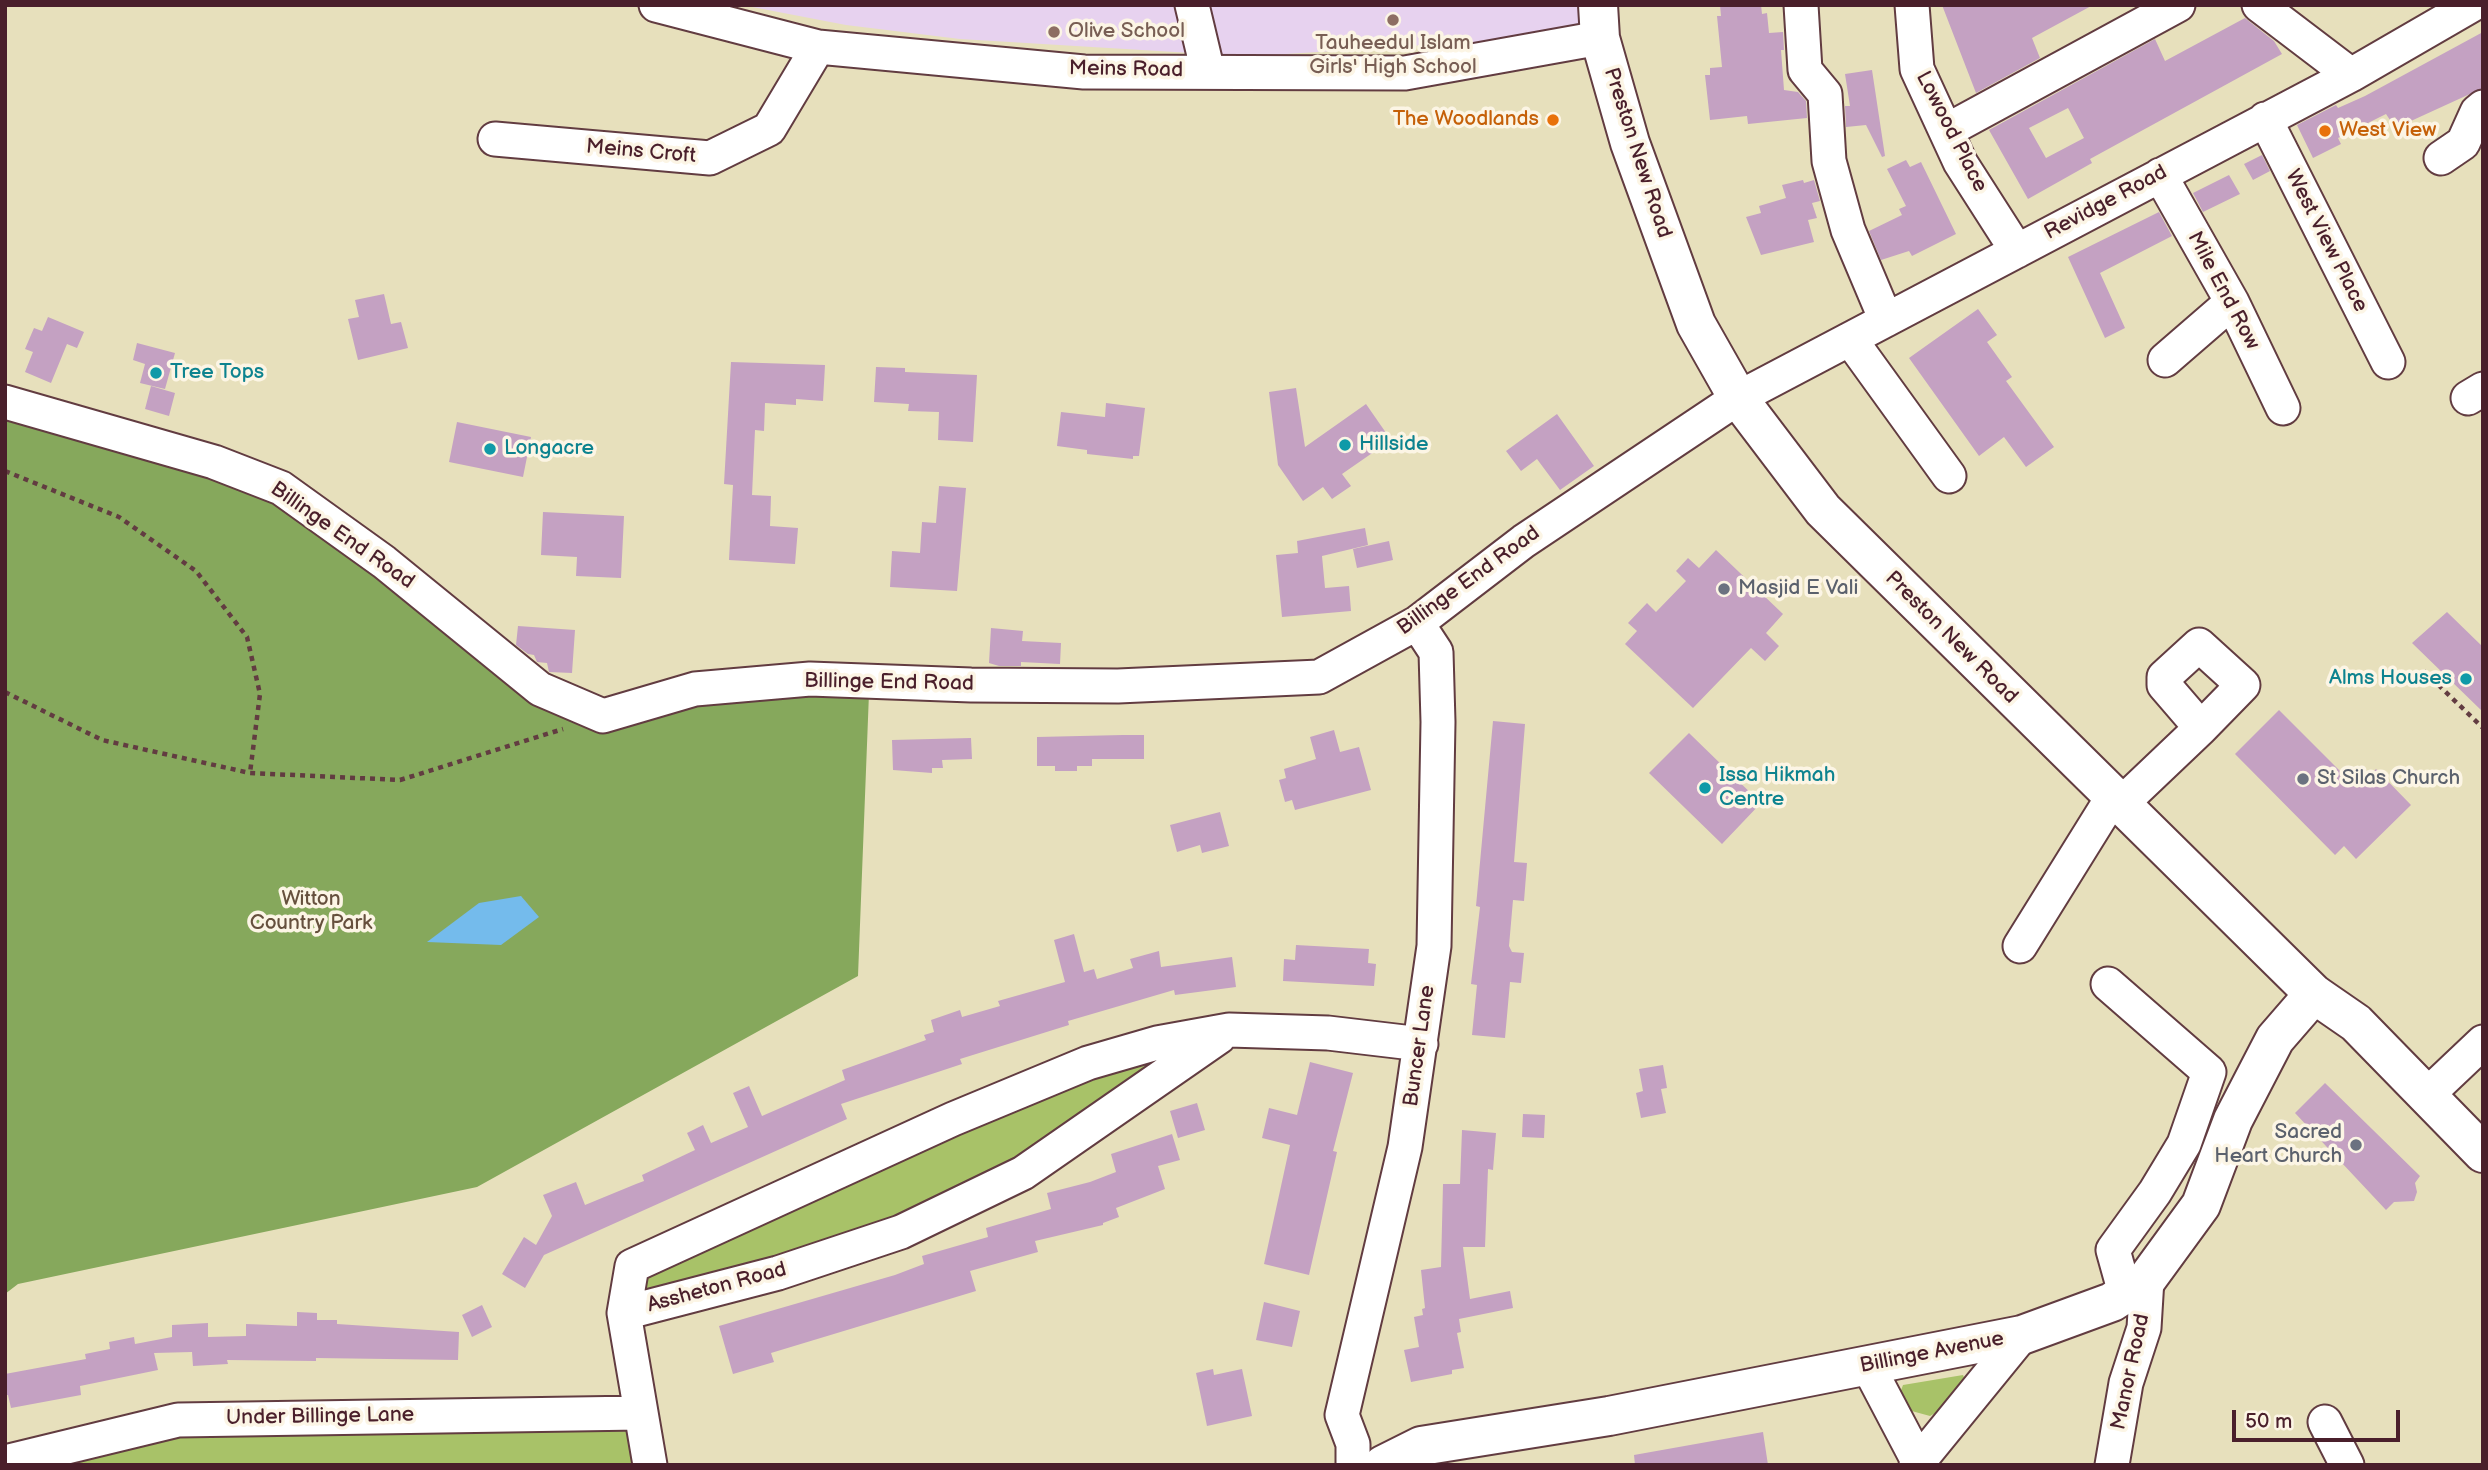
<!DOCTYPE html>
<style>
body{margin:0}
#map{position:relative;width:2488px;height:1470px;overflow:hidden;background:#e7e0bc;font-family:"Balsamiq Sans",sans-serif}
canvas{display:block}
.frame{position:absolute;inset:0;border:7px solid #4a1f2b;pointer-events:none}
.scale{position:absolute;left:2232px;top:1410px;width:168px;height:32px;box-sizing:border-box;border:4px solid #4a1f2b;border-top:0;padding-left:9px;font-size:21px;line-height:24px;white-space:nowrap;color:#4a1f2b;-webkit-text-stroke:5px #fcf5e5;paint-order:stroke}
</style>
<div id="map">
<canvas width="2488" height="1470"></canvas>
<div class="frame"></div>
<div class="scale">50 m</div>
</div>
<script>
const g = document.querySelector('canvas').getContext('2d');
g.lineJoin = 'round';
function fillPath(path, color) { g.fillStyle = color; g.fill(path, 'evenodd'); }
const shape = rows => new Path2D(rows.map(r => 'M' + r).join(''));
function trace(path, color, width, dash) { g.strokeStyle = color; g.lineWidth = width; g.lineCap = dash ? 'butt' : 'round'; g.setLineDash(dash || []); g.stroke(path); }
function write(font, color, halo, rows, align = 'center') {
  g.font = font + ' "Balsamiq Sans",sans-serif'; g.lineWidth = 7; g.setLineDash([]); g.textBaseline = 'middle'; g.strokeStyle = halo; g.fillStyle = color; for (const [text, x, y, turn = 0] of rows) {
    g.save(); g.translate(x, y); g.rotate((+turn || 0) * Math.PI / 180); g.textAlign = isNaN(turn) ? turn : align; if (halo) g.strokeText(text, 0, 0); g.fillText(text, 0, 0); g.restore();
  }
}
fillPath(shape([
 [742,5,1583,5,1584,35,1208,59,1208,54,960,39,846,25]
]), '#e7d2ef');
fillPath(shape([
 [1182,1046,999,1173,861,1234,646,1291,646,1274,1086,1075],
 [1963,1375,1966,1382,1939,1411,1930,1416,1908,1410,1900,1393,1903,1385],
 [640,1413,650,1465,5,1465,178,1420]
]), '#a8c268');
fillPath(shape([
 [5,412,200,470,273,503,376,565,618,726,741,696,869,693,858,976,477,1187,18,1284,5,1294]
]), '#86a85c');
fillPath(shape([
 [521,896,539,917,501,945,427,942,479,903]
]), '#74bbec');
fillPath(shape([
 [1720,5,1761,5,1762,14,1767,13,1769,33,1783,32,1784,50,1781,50,1784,90,1798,92,1806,101,1807,118,1748,124,1747,116,1710,120,1705,75,1710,75,1710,68,1722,67,1717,16,1721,16],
 [1942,5,2093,5,2032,38,2040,58,1976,93],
 [2245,18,2274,41,2282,54,2090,159,2092,163,2028,199,1989,130,2155,39,2165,61],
 [2068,108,2084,138,2046,158,2029,128],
 [2483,32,2483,88,2400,126,2395,117,2390,120,2386,114,2338,138,2341,144,2313,158,2297,125,2336,105,2338,108,2365,96],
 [1872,70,1885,156,1882,157,1866,125,1846,127,1845,106,1850,106,1845,74],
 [2262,155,2270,171,2253,180,2244,164],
 [1906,160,1910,167,1921,162,1956,234,1912,256,1909,251,1881,260,1869,231,1902,215,1899,209,1906,206,1887,169],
 [2229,175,2240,194,2203,212,2193,193],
 [1803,180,1804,183,1814,180,1820,201,1812,203,1817,218,1808,220,1814,242,1761,255,1746,217,1761,213,1759,206,1786,198,1782,185],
 [2159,212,2172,236,2100,273,2125,328,2105,338,2068,257],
 [384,294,391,324,401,322,408,348,358,360,348,319,359,317,355,300],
 [1978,309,1997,335,1987,342,2012,377,2006,381,2054,447,2026,467,2004,437,1979,456,1909,358],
 [48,317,84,332,77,348,67,344,51,383,25,372,33,352,25,349,34,328,42,331],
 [137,343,175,353,165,389,140,383,145,364,133,360],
 [731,362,825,365,823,401,796,399,796,405,765,403,764,431,755,430,752,495,771,496,770,526,798,528,795,564,729,560,733,485,724,484],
 [876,367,905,368,905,372,977,375,973,442,938,440,939,412,908,411,909,404,874,402],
 [151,386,175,393,169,416,145,409],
 [1296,388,1305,447,1366,404,1391,440,1342,474,1351,486,1332,499,1323,487,1303,501,1278,465,1269,392],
 [1106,403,1145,408,1139,456,1133,456,1133,459,1087,454,1087,450,1057,446,1061,412,1105,417],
 [1557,414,1594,466,1560,490,1537,459,1521,471,1506,451],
 [457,422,531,437,523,477,449,462],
 [939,486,966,488,957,591,890,587,892,551,920,553,922,522,936,523],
 [543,512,624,516,621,578,576,576,577,557,541,555],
 [1365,528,1368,545,1322,556,1325,588,1349,586,1351,611,1282,617,1276,555,1298,553,1297,541],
 [1389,541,1393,560,1357,568,1353,549],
 [1716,550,1783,614,1766,633,1779,646,1765,661,1751,648,1693,708,1625,644,1637,631,1628,623,1647,603,1656,612,1686,581,1676,571,1688,558,1699,568],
 [2447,612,2483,647,2483,712,2412,643],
 [518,626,575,630,572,673,549,672,547,663,537,662,534,655,528,654,516,645],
 [991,628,1023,631,1022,641,1061,643,1060,664,1021,662,1021,666,999,666,989,663],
 [2279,710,2357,788,2376,769,2411,805,2356,859,2344,846,2335,855,2235,754],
 [1493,721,1525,724,1514,862,1527,863,1524,901,1513,900,1509,946,1512,952,1524,953,1521,983,1510,982,1505,1038,1472,1035,1477,985,1471,984,1480,907,1476,906],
 [1334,730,1340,752,1359,747,1371,790,1295,810,1292,800,1285,802,1279,780,1286,778,1284,769,1316,759,1310,737],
 [1689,733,1761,803,1722,844,1649,773],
 [1123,735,1144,735,1144,759,1092,759,1092,766,1077,766,1077,771,1055,771,1055,766,1037,766,1037,737],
 [971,738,972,759,942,760,943,768,932,768,932,773,893,770,892,740],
 [1220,812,1229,846,1202,853,1200,845,1177,852,1170,825],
 [1074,934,1084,972,1094,969,1097,979,1133,968,1130,959,1159,951,1161,967,1232,957,1236,987,1175,995,1174,990,1068,1021,1069,1025,960,1059,962,1064,841,1104,847,1119,544,1255,525,1288,502,1274,524,1237,536,1245,552,1216,543,1195,576,1182,585,1205,636,1184,644,1181,642,1175,695,1150,687,1133,703,1125,711,1143,748,1127,733,1093,749,1086,762,1116,845,1080,842,1070,926,1040,924,1035,934,1032,931,1020,960,1010,962,1017,1000,1006,998,1001,1065,982,1054,940],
 [1296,945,1369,949,1368,963,1376,964,1374,986,1283,981,1284,959,1295,960],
 [1310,1062,1353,1073,1333,1151,1337,1152,1309,1275,1264,1264,1290,1145,1262,1138,1269,1108,1297,1115],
 [1663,1065,1667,1088,1661,1089,1666,1113,1641,1118,1636,1093,1643,1091,1639,1069],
 [2325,1083,2420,1176,2415,1183,2417,1192,2414,1201,2394,1202,2386,1210,2295,1113],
 [1197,1103,1205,1130,1178,1138,1170,1111],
 [1523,1114,1545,1115,1544,1138,1522,1137],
 [1462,1130,1496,1133,1493,1170,1488,1169,1485,1247,1463,1247,1470,1299,1510,1291,1513,1308,1459,1319,1461,1332,1457,1333,1464,1368,1452,1370,1452,1374,1411,1382,1404,1350,1419,1347,1414,1317,1423,1315,1422,1309,1425,1308,1421,1270,1441,1267,1443,1184,1460,1184],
 [1172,1134,1180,1160,1158,1166,1165,1189,1116,1208,1119,1217,1103,1223,1103,1225,1035,1241,1038,1252,970,1271,976,1291,771,1353,774,1362,733,1374,719,1326,895,1275,924,1264,922,1256,988,1237,986,1228,1051,1209,1047,1193,1090,1182,1116,1172,1111,1154],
 [1264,1302,1300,1311,1292,1347,1256,1340],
 [482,1305,492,1327,472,1337,462,1315],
 [297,1312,317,1313,317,1320,337,1320,337,1324,459,1332,458,1360,316,1358,316,1361,227,1360,228,1364,193,1366,192,1352,154,1353,158,1370,80,1386,81,1395,11,1408,8,1395,5,1395,5,1374,86,1359,85,1354,110,1349,109,1342,134,1337,135,1344,172,1337,172,1325,208,1323,208,1337,246,1336,246,1324,297,1326],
 [1213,1369,1214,1375,1242,1369,1252,1416,1207,1426,1196,1373],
 [1763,1432,1768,1465,1635,1465,1634,1455]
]), '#c4a1c2');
const minor = shape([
 [656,5,818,47,1084,72,1405,73,1600,38],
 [1192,5,1208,72],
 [1801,5,1805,70,1825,94,1829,161,1848,230,1886,320],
 [1912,5,1917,69,1960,162,2017,251],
 [2259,5,2351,75],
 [2265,119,2388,362],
 [1946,131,2178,5],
 [495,139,710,158,769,129,818,47],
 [2441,158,2463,143,2477,112,2483,107],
 [2160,175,2232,302,2283,408],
 [1850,339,1949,476],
 [2165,360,2232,302],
 [2468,398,2483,389],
 [5,402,214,462,281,488,384,562,540,689,603,716,695,689,810,679,971,685,1118,686,1319,677,1417,623,1524,541,1738,398,2351,75,2472,5],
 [2120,805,2201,728,2243,685,2199,645,2164,677,2164,685,2201,728],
 [2020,946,2112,798],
 [2108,984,2209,1072,2184,1144,2155,1192,2113,1250,2125,1293],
 [2427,1095,2483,1042],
 [624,1313,778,1273,901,1232,1023,1173,1219,1037],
 [1868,1366,1918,1461],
 [2325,1422,2347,1465],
 [5,1462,178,1420,640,1413],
 [650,1465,624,1313,632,1266,953,1119,1088,1063,1157,1043,1229,1030,1328,1033,1421,1044],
 [1353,1465,1353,1444,1342,1415,1405,1147,1434,946,1438,722,1436,652,1417,623],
 [1916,1465,2022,1335],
 [2112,1465,2126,1383,2144,1328,2147,1279]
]);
const major = shape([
 [1383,1465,1421,1446,1609,1416,2022,1335,2112,1302,2147,1279,2201,1205,2233,1120,2275,1039,2314,994]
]);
const highway = shape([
 [1598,5,1600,38,1630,143,1696,324,1738,398,1823,510,2314,994,2356,1023,2483,1153]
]);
trace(minor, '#623c41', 37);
trace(major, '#623c41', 42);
trace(highway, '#623c41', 42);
trace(shape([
 [5,471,119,517,196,571,247,637,260,694,250,773],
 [2424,671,2483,728],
 [5,692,102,740,250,773,400,780,563,729]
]), '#623c41', 4.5, [5, 5]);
trace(minor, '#fff', 33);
trace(major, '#fff', 38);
trace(highway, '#fff', 38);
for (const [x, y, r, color] of [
 [1393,20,7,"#8d6e63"],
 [1054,32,7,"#8d6e63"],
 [1553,120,7,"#e8710a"],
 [2325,131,7,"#e8710a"],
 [156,373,7,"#0f9aa8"],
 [1345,445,7,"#0f9aa8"],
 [490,449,7,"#0f9aa8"],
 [1724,589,7,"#6b7280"],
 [2466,679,7,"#0f9aa8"],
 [2303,779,7,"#6b7280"],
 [1705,788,7,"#0f9aa8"],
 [2356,1145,7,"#6b7280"]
]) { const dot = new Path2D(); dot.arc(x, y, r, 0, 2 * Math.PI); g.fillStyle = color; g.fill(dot); trace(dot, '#fcf5e5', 2.5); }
write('21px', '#785e54', '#fcf5e5', [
 ["Olive School",1068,32],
 ["Tauheedul Islam",1393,44,"center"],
 ["Girls' High School",1393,68,"center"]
], 'left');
write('21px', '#4a1f2b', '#fcf5e5', [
 ["Meins Road",1126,70,1],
 ["Lowood Place",1951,132,63],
 ["Meins Croft",641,152,5],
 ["Preston New Road",1637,153,72],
 ["Revidge Road",2106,203,-28],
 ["West View Place",2326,241,63],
 ["Mile End Row",2223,291,62],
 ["Billinge End Road",342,536,35],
 ["Billinge End Road",1469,581,-36],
 ["Preston New Road",1951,638,45],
 ["Billinge End Road",889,683,1],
 ["Buncer Lane",1420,1046,-82],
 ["Assheton Road",717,1288,-15],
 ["Billinge Avenue",1932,1353,-11],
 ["Manor Road",2131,1372,-78],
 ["Under Billinge Lane",320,1417,-1]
]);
write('21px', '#c56008', '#fcf5e5', [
 ["The Woodlands",1539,120],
 ["West View",2339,131,"left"]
], 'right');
write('21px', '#0d838f', '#fcf5e5', [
 ["Tree Tops",170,373],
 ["Hillside",1359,445],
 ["Longacre",504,449],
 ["Alms Houses",2452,679,"right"],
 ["Issa Hikmah",1719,776],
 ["Centre",1719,800]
], 'left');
write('21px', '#5b616d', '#fcf5e5', [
 ["Masjid E Vali",1738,589],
 ["St Silas Church",2317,779],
 ["Sacred",2342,1133,"right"],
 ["Heart Church",2342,1157,"right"]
], 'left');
write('21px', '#66503d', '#fcf5e5', [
 ["Witton",311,900],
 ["Country Park",311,924]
]);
</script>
